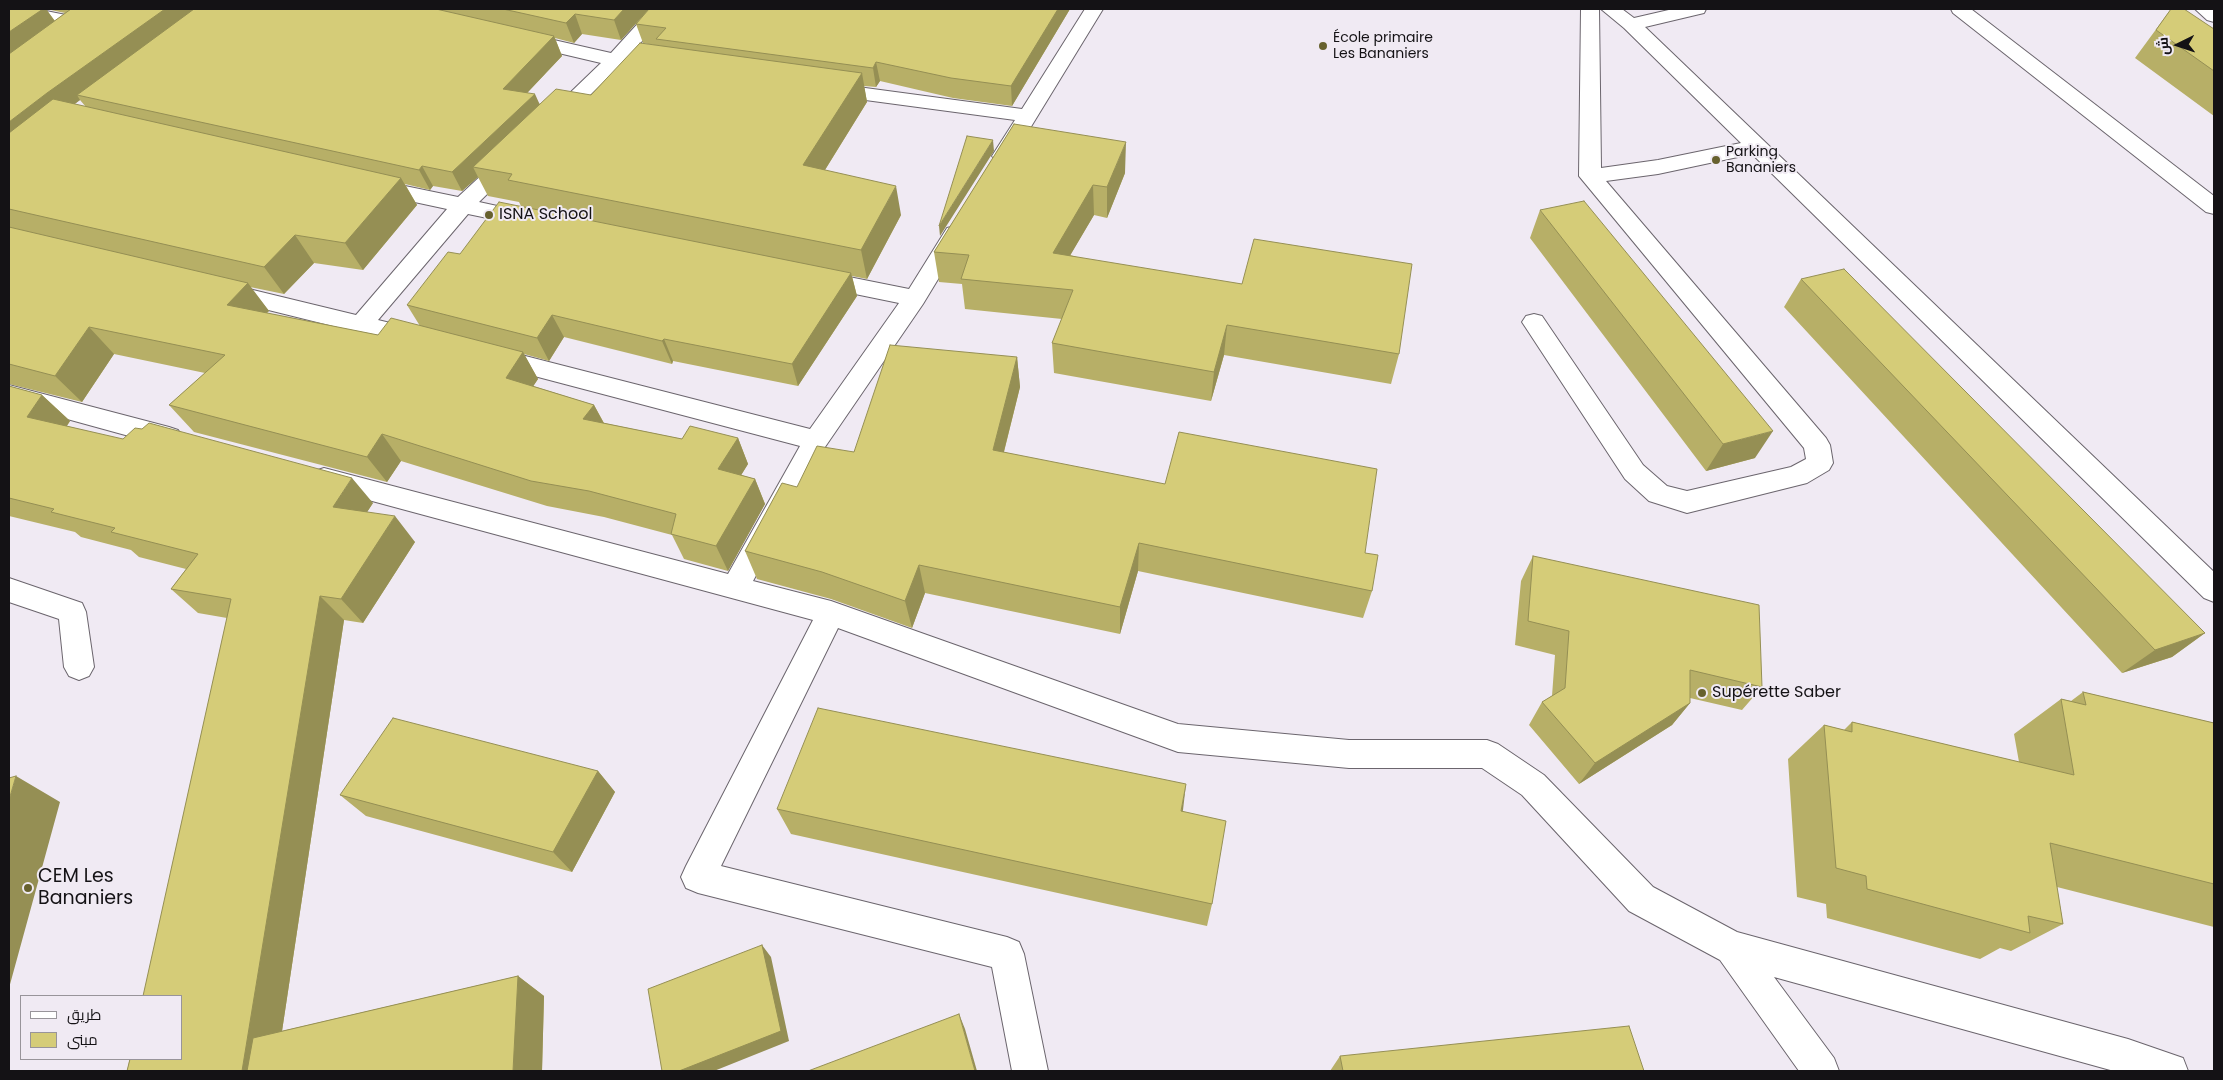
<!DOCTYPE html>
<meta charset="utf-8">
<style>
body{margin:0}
#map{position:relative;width:2223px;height:1080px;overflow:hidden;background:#f0eaf3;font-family:Poppins,Cairo,sans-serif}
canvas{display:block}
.frame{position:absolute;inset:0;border:10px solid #141215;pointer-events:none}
.legend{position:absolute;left:20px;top:995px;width:162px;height:65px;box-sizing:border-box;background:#f0eaf3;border:1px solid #98949a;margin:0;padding:6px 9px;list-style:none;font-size:15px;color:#141215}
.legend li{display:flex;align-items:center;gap:10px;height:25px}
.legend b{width:25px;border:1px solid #98949a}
.north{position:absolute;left:2153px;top:20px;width:50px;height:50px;-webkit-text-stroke:4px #f0eaf3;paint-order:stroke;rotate:266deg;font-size:14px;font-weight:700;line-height:20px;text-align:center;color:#141215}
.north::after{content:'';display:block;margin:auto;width:18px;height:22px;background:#141215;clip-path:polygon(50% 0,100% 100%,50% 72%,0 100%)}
</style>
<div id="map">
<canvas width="2223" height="1080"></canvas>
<div class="frame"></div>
<ul class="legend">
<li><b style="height:6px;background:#fff"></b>طريق</li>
<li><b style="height:14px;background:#d5cc78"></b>مبنى</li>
</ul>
<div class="north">ش</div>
</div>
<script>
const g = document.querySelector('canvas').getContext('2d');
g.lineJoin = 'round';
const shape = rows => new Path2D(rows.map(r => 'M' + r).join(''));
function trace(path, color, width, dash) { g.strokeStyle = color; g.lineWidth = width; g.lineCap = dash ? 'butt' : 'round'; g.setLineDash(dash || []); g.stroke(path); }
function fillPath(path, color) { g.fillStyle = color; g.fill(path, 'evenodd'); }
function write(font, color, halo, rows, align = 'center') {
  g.font = font + ' Poppins,sans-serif'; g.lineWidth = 4; g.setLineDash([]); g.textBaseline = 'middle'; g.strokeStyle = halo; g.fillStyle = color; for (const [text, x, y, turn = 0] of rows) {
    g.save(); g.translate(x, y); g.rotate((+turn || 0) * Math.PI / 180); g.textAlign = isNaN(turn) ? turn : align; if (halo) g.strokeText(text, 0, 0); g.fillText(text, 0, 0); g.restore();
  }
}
const minor = shape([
 [9,9,36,9,86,19,88,23,86,27,79,29,9,15,9,9],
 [651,9,670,9,629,56,666,62,669,66,666,70,659,72,620,66,561,123,554,125,547,123,544,119,547,115,601,63,516,43,513,39,516,35,523,33,611,53,651,9],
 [1085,9,1103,9,1010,161,1003,163,996,161,992,156,1015,120,828,95,821,93,818,89,821,85,828,83,1022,109,1085,9],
 [1581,9,1599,9,1601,168,1658,160,1741,143,1624,28,1601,9,1622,9,1634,18,1673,9,1706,9,1704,13,1645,27,2214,572,2214,602,2204,598,1752,154,1658,174,1606,181,1826,438,1830,445,1833,463,1829,470,1807,483,1687,513,1649,501,1625,479,1526,328,1522,322,1526,316,1534,314,1542,316,1643,465,1667,486,1687,491,1791,467,1806,459,1804,448,1579,176,1581,9],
 [1951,9,1971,9,2214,196,2214,214,2206,212,1953,13,1951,9],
 [2195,9,2214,9,2214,22,2207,20,2195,9],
 [510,154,518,156,521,161,479,202,534,214,537,219,534,224,526,226,468,214,378,320,427,332,430,338,427,344,418,347,224,299,216,297,212,291,216,285,224,283,356,315,447,209,368,192,365,187,368,182,376,180,458,197,502,156,510,154],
 [955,226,963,228,966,233,923,304,825,447,753,581,831,601,1178,724,1349,740,1487,740,1498,744,1544,775,1653,887,1737,932,2128,1039,2183,1058,2188,1071,2114,1071,1774,977,1834,1058,1839,1071,1799,1071,1720,960,1629,911,1522,795,1482,768,1349,768,1178,752,838,628,721,866,1007,937,1019,942,1024,954,1048,1071,1012,1071,992,967,698,893,686,888,681,877,686,866,813,620,324,488,315,485,311,478,315,471,324,468,728,574,800,446,485,363,482,357,485,351,494,348,810,429,899,303,811,285,807,279,811,273,819,271,909,289,947,228,955,226],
 [9,385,169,427,178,430,182,437,178,444,169,447,9,403,9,385],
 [9,578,82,603,86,612,94,667,89,676,79,680,69,676,64,667,59,619,9,602,9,578]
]);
trace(minor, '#6b656d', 2);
fillPath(minor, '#fff');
fillPath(shape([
 [9,9,649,9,621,40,582,34,574,43,555,38,562,56,527,93,540,104,591,95,658,46,643,43,636,24,649,9,1070,9,1012,106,953,98,880,81,876,87,864,86,867,102,825,170,901,215,867,279,852,276,857,296,798,386,673,361,672,364,564,337,549,361,524,354,538,379,533,386,594,405,604,423,682,439,738,438,748,464,741,475,755,479,765,504,728,571,684,559,672,535,604,517,547,506,401,461,387,482,194,432,169,405,205,373,114,354,82,402,9,384],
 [46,9,65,13,55,21],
 [80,100,86,107,74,104],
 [478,177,488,196,519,202,521,206,460,254,407,305,420,326,378,335,266,313,269,311,250,287,284,294,314,263,363,270,417,205,405,184,430,190,433,186,462,191],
 [2171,9,2214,29,2214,116,2135,58],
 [1014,124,1125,173,1107,218,1094,215,1070,255,1399,354,1391,384,1224,355,1211,401,1054,373,1052,343,1062,319,965,309,962,284,939,282,934,252],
 [1540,210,1755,458,1706,471,1530,238],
 [1801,279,2205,633,2172,657,2122,673,1784,307],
 [1017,357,1020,387,1004,452,1365,553,1372,591,1363,618,1138,571,1120,634,925,593,912,628,831,599,757,579,745,551,797,487,854,452],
 [9,386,42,395,70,421,67,426,373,503,367,512,415,542,363,623,344,620,282,1031,518,976,544,996,542,1071,127,1071,227,618,198,613,171,589,186,569,139,557,131,550,81,537,75,532,9,516],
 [1533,556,1762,687,1742,710,1690,698,1690,703,1672,725,1579,784,1529,725,1542,702,1552,696,1555,655,1515,645,1521,581],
 [2083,692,2214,723,2214,927,2057,887,2063,924,2011,951,2000,948,1980,959,1827,918,1826,904,1797,897,1788,759,1824,725,1844,730,1852,722,2019,762,2014,734,2061,699,2071,701],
 [598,771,615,792,572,872,366,816,340,795],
 [777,809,1183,811,1212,904,1207,926,791,834],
 [1340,1056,1644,1071,1330,1071]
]), '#b7af67');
fillPath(shape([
 [43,9,46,9,59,27,9,63,9,32],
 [165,9,205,9,77,95,80,100,9,155,9,122,47,93],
 [624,9,649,9,621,40,614,20],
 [1058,9,1070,9,1012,106,1011,86],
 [575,14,582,34,574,43,566,23],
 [554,36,562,56,512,109,503,89],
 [876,62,880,81,876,87,873,68],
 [862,73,867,102,810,194,803,165],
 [535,94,544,114,473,167,478,177,462,191,452,172],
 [993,140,994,151,940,236,939,226],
 [1126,142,1125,173,1107,218,1107,187],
 [422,166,433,186,430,190,419,170],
 [401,178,417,205,363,270,345,243],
 [1093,185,1094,215,1054,283,1053,253],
 [896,186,901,215,867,279,861,250],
 [295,235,314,263,284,294,264,267],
 [851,273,857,296,798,386,792,364],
 [248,283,269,311,248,332,227,305],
 [552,315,564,337,549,361,537,338],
 [1227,325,1224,355,1211,401,1214,372],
 [89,327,114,354,82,402,55,376],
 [664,339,673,361,672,364,662,341],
 [523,352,538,379,521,405,506,378],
 [1017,357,1020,387,997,479,993,450],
 [42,395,70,421,55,443,27,417],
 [594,405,608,431,583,419],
 [1773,431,1755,458,1706,471,1723,444],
 [382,434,401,461,387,482,367,457],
 [738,438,748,464,729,495,718,469],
 [352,478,373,503,354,532,333,507],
 [755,479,765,504,728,571,716,546],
 [395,516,415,542,363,623,341,599],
 [1139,543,1138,571,1120,634,1120,607],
 [919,565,925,593,912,628,905,601],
 [320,596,344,620,276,1071,242,1071],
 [2205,633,2172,657,2122,673,2155,650],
 [1690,703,1672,725,1579,784,1595,763],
 [598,771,615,792,572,872,553,852],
 [16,776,60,802,9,988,9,800],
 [1186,784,1183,810,1178,836,1181,811],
 [762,945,771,957,789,1041,714,1071,679,1071],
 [518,976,544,996,542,1071,513,1071],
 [959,1014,965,1029,977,1071,975,1071]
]), '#958f54');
const building = shape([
 [9,9,43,9,9,32,9,9],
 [71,9,165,9,47,93,9,122,9,54,71,9],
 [194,9,436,9,554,36,503,89,535,94,452,172,422,166,419,170,77,95,194,9],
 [503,9,624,9,614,20,575,14,566,23,503,9],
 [649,9,1058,9,1011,86,951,78,876,62,873,68,656,39,666,28,636,24,649,9],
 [2171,9,2184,9,2214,29,2214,71,2156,30,2171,9],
 [640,43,862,73,803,165,896,186,861,250,508,180,512,174,473,167,556,89,591,95,640,43],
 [53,99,401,178,345,243,295,235,264,267,9,209,9,133,53,99],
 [1014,124,1126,142,1107,187,1093,185,1053,253,1242,284,1254,239,1412,264,1399,354,1227,325,1214,372,1052,343,1073,290,961,279,969,255,934,252,1014,124],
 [967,136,993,140,939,226,967,136],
 [1584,201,1773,431,1723,444,1540,210,1584,201],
 [499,202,851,273,792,364,664,339,662,341,552,315,537,338,407,305,448,252,460,254,499,202],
 [9,227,248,283,227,305,378,335,391,318,523,352,506,378,594,405,583,419,682,439,690,426,738,438,718,469,755,479,716,546,671,534,676,514,589,491,531,481,382,434,367,457,169,405,225,355,89,327,55,376,9,364,9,227],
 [1844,269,2205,633,2155,650,1801,279,1844,269],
 [890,345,1017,357,993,450,1165,484,1179,432,1377,469,1365,553,1378,555,1372,591,1139,543,1120,607,919,565,905,601,822,572,745,551,782,483,797,487,817,446,854,452,890,345],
 [9,386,42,395,27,417,123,439,135,428,142,429,149,423,352,478,333,507,395,516,341,599,320,596,242,1071,127,1071,130,1059,181,1059,181,996,143,996,231,599,171,589,198,554,111,532,115,528,51,512,54,509,9,498,9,386],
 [1533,556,1759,605,1762,687,1690,670,1690,703,1595,763,1542,702,1565,688,1569,631,1528,621,1533,556],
 [2083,692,2214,723,2214,884,2050,843,2063,924,2028,916,2030,933,1867,889,1866,876,1836,868,1824,725,1852,732,1852,722,2074,775,2061,699,2086,705,2083,692],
 [818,708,1186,784,1181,811,1226,821,1212,904,777,809,818,708],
 [393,718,598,771,553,852,340,795,393,718],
 [16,776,9,800,9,778,16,776],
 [762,945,781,1031,679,1071,662,1071,648,989,762,945],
 [518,976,513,1071,247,1071,253,1038,518,976],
 [959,1014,975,1071,808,1071,959,1014],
 [1629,1026,1644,1071,1343,1071,1340,1056,1629,1026]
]);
fillPath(building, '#d5cc78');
trace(building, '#958f54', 1);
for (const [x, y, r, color] of [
 [1323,46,5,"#67612e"],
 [1716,160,5,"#67612e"],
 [489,215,5,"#67612e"],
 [1702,693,5,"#67612e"],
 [28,888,5,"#67612e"]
]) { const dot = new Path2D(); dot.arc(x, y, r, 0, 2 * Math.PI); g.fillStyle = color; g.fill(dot); trace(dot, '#f0eaf3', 2); }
write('14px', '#141215', '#f0eaf3', [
 ["École primaire",1333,38],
 ["Les Bananiers",1333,54],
 ["Parking",1726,152],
 ["Bananiers",1726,168]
], 'left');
write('16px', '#141215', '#f0eaf3', [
 ["ISNA School",499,215],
 ["Supérette Saber",1712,693]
], 'left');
write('19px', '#141215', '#f0eaf3', [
 ["CEM Les",38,877],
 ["Bananiers",38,899]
], 'left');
</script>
